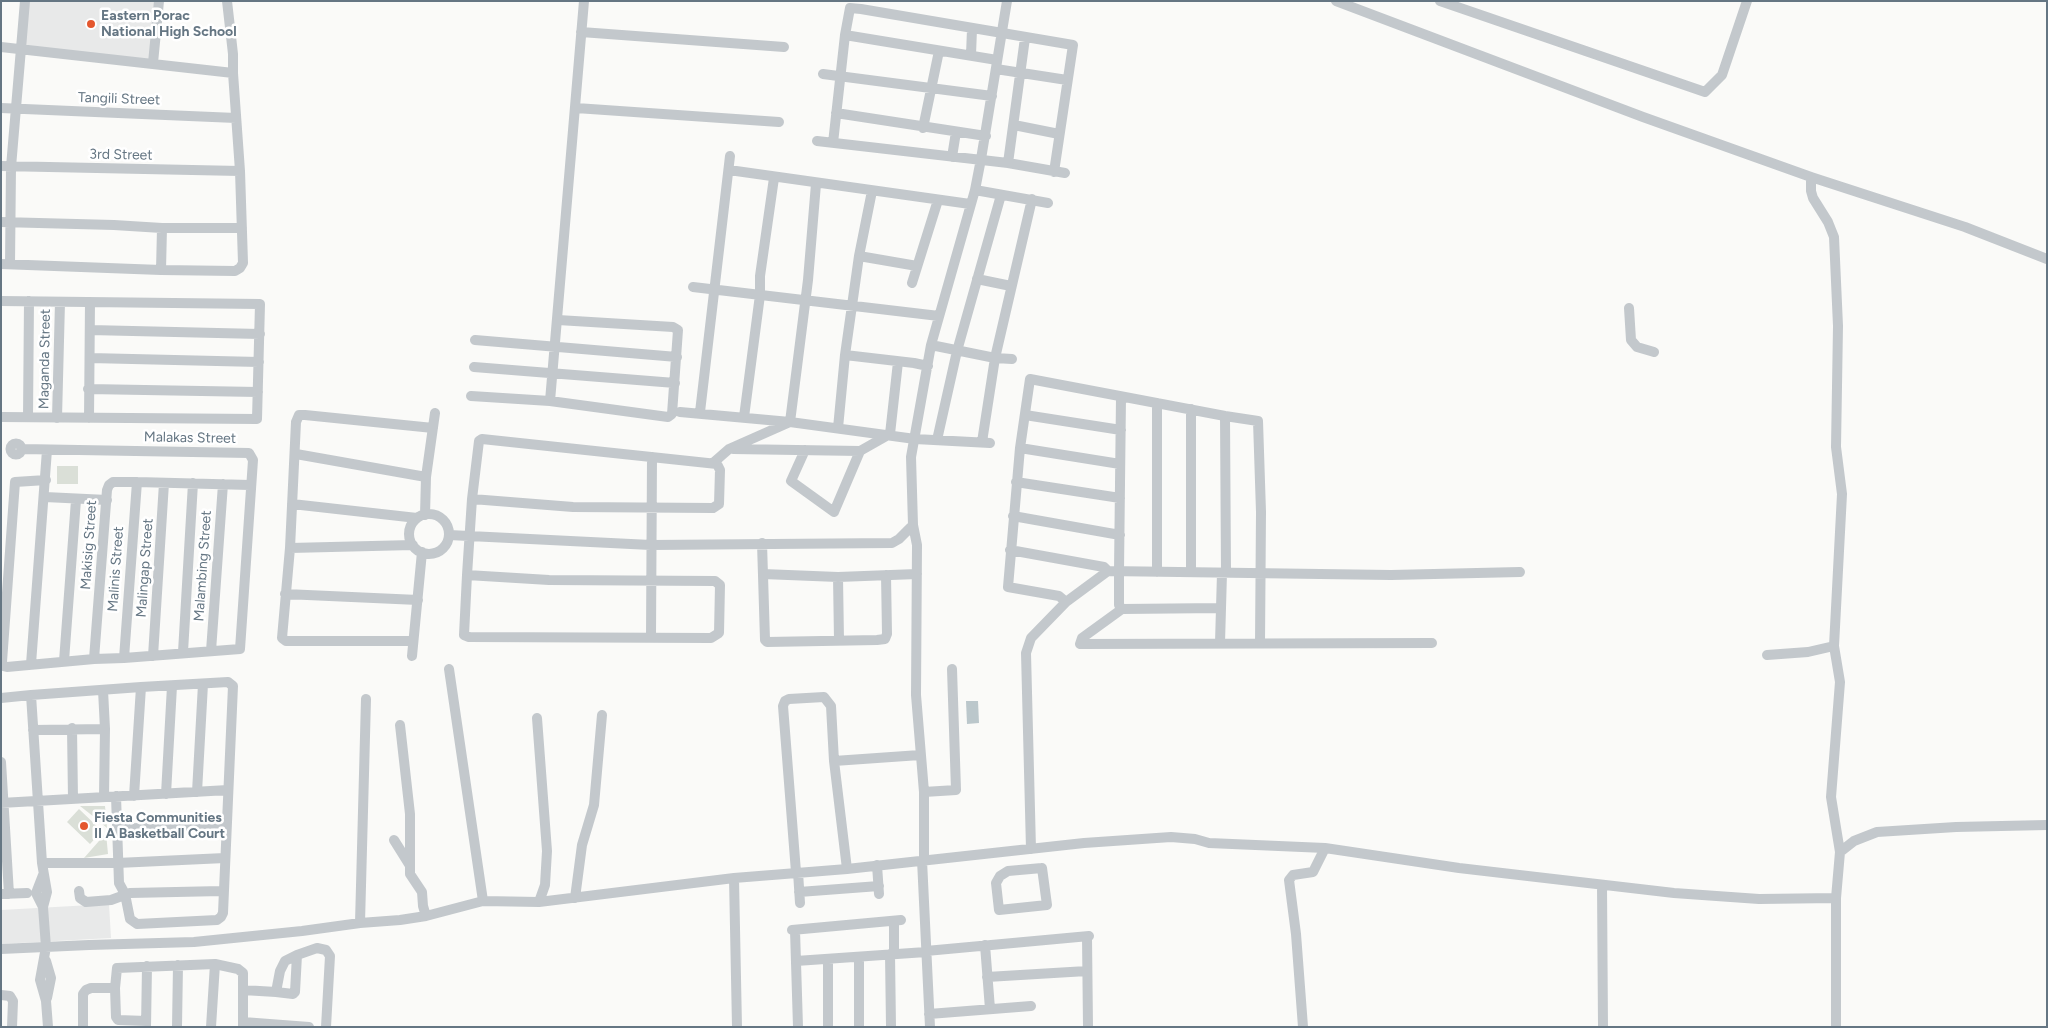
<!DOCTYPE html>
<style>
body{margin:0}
#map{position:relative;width:2048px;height:1028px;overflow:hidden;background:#fafaf8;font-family:Figtree,sans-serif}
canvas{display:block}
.frame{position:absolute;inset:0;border:2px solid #657683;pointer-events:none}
</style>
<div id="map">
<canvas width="2048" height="1028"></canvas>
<div class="frame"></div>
</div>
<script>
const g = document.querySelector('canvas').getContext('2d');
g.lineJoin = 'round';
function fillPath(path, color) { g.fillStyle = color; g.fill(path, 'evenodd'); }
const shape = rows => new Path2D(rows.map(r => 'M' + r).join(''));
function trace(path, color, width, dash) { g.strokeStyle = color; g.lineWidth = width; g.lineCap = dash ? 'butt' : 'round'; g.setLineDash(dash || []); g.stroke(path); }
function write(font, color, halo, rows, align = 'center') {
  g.font = font + ' Figtree,sans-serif'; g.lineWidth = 5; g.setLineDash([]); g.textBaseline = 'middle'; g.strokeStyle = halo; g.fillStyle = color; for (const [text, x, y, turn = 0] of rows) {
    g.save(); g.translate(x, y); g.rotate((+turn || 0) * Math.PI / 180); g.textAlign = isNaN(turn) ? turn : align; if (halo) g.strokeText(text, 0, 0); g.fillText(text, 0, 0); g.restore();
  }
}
fillPath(shape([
 [29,1,157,1,151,60,24,47],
 [109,904,111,938,1,944,1,910]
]), '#e8e9e9');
fillPath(shape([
 [57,466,78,466,78,484,57,484],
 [80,806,105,806,107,828,94,817],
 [79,809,102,831,90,844,67,822],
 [106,833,108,854,84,858]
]), '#dadfd7');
fillPath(shape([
 [966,701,978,701,979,723,967,724]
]), '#bbc7cb');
trace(shape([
 [1336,1,1643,117,1811,177,1965,227,2047,259],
 [1440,1,1705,92,1722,75,1747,1],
 [581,32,784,47],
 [845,35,997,60],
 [1,47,233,73],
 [971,55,972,29],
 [153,63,159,1],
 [996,69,1067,80],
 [823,74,992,96],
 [1,108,236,118],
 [576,108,779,122],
 [836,113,986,136],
 [1014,125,1059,134],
 [923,128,939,51],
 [817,141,1008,163,1065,173],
 [833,143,845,35,850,8,861,9,1073,45,1054,172],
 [952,157,956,132],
 [1008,163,1025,38],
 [1,166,240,171],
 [729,170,970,204],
 [1811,177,1811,191,1813,198,1828,222,1834,237,1838,326,1836,447,1842,494,1834,646,1840,682,1831,797,1840,852,1836,898,1836,1027],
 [975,190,1048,203],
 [1,222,114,225,162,228,242,228],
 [859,256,917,266],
 [1,264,161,270,235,271,240,268,243,263,240,171,233,73,233,54,227,1],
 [10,264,11,167,25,1],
 [161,270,162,228],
 [977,279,1011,286],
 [912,283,938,200],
 [693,287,939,316],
 [1,301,260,304,257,419,1,417],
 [1629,308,1631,340,1637,347,1654,352],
 [90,330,260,334],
 [475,340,677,357],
 [931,345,995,358,1012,359],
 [845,355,914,363,928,366],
 [90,358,259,362],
 [474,367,675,383],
 [88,389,258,392],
 [471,396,550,401,668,417,672,414,678,330,673,327,558,320],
 [1121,397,1119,571,1119,605,1122,609],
 [550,401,584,1],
 [1157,403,1157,572],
 [1191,409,1191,572],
 [680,412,790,422,915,439,990,443],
 [700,412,730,156],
 [1025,415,1121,430],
 [1225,416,1226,573],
 [28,417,29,301],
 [744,417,760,295,760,276,774,178],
 [57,418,60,302],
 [89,418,90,302],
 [838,428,845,355,859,256,872,191],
 [937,440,957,351,1001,195],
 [982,442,995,358,1032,199],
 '10.5 449a5.5 5.5 0 1 1 11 0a5.5 5.5 0 1 1-11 0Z',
 [1020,448,1120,464],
 [22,449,249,453,253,460,240,649,124,658,94,659,7,667,3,666,2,662,15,482,46,480],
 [733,449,860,451,890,434,898,362],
 [805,450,791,481,834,512,860,451],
 [296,454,426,477],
 [713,463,729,449,790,422,808,280,816,184],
 [1016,482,1120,498],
 [45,497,107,500],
 [292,504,417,518],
 '409 534a20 20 0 1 1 40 0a20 20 0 1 1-40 0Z',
 [425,515,426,477,435,413],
 [1013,516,1120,535],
 [449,535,651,545,892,543,899,539,913,525],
 [762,543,765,640,767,642,877,640,885,639,887,634,886,575],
 [290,548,413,545],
 [1010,550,1104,567,1108,571],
 [763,574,838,577,917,574],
 [467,575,549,580,715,581,720,585,719,633,711,638,469,637,464,635,467,575,472,499,479,441,482,439,717,464,720,470,719,504,713,508,573,507,472,499],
 [838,577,839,640],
 [285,594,418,600],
 [1066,602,1059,596,1008,587,1020,448,1030,379,1225,416,1258,421,1261,512,1260,643],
 [1221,608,1122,609,1082,638,1080,644,1432,643],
 [651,637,652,457],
 [413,641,286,641,282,638,290,548,296,422,299,415,305,415,433,428],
 [1220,643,1222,573],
 [211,651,223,484],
 [183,652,193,483],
 [1767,655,1808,652,1834,646],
 [153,656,164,483],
 [412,656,422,552],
 [124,658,137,482],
 [94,659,107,490,109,485,113,482,137,482,250,485],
 [64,661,76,500],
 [31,664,47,450],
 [449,669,483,901],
 [103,690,105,729,104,797],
 [1,698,31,695],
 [537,718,547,851,545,885,539,902],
 [400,725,410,814,410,874,422,892,423,906,426,916],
 [72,728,73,799],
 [33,730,105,729],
 [834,761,920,755],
 [1,762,9,894],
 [197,792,203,684],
 [924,792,956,790,952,669],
 [166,794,172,686],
 [134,796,141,687],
 [1,803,228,790],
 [117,829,226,824],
 [394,840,409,864],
 [1031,849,1026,653,1031,638,1066,602,1108,571,1391,575,1520,572],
 [1840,852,1854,841,1877,832,1956,827,2047,825],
 [922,860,930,1027],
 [924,860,924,792,916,695,917,545,913,525,911,457,931,345,975,190,981,159,1007,1],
 [42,863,117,863,225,858],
 [877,865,879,894],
 [1042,868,1047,905,999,910,996,883,1000,876,1008,871,1042,868],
 [796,872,783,706,785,701,789,699,824,697,831,706,834,761,847,869],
 [798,872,800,903],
 [43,875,36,893,43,907],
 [734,878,737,1027],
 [1602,885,1603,1027],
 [79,891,80,898,86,902,111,900,130,893,222,891],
 [799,892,879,886],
 [1,894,27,893],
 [575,898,582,845,594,805,602,715],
 [894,921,894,954],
 [360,923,366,699],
 [792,930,901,920],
 [795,930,798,1027],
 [1087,937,1088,1027],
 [985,945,990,1009],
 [1,949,89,945,194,942,302,931,360,923,400,920,426,916,483,901,539,902,734,878,847,869,1084,843,1171,837,1195,839,1209,843,1325,848,1459,868,1674,893,1759,899,1836,898],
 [926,951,1089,936],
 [890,954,891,1027],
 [859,957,859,1027],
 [828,959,828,1027],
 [46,961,51,978,47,998],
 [796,961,926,952],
 [987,977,1087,971],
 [115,988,116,1017,118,1020,146,1021],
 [243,990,276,992,280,971,285,961,297,955,317,948,326,950,330,956,326,1027],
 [276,992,293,994,295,992,297,955],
 [1,995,10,996,13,1001,12,1027],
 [929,1014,1031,1006],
 [243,1022,309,1027],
 [48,1027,46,1001,40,980,46,947,43,907,47,892,42,863,31,695,141,687,228,682,233,686,223,913,221,917,217,920,137,924,130,919,125,894,119,883,116,796],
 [83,1027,83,994,86,990,91,988,115,988,117,968,215,964,238,969,243,973,243,1027],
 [146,1027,147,966],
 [177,1027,178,965],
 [211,1027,215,964],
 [1303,1027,1296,934,1289,880,1293,875,1313,872,1325,848]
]), '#c3c8cc', 10);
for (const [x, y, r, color] of [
 [91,24,5,"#e4572e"],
 [84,826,5,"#e4572e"]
]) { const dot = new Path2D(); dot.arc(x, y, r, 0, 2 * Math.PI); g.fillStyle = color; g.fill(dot); trace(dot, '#fff', 2); }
write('bold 14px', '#657683', '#fff', [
 ["Eastern Porac",101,16],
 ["National High School",101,32],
 ["Fiesta Communities",94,818],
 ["II A Basketball Court",94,834]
], 'left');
write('14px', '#657683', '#fff', [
 ["Tangili Street",119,99,2],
 ["3rd Street",121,155,1],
 ["Maganda Street",45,359,-89],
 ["Malakas Street",190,438,1],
 ["Makisig Street",89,545,-86],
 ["Malambing Street",203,566,-86],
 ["Malingap Street",145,568,-86],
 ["Malinis Street",116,569,-86]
]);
</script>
